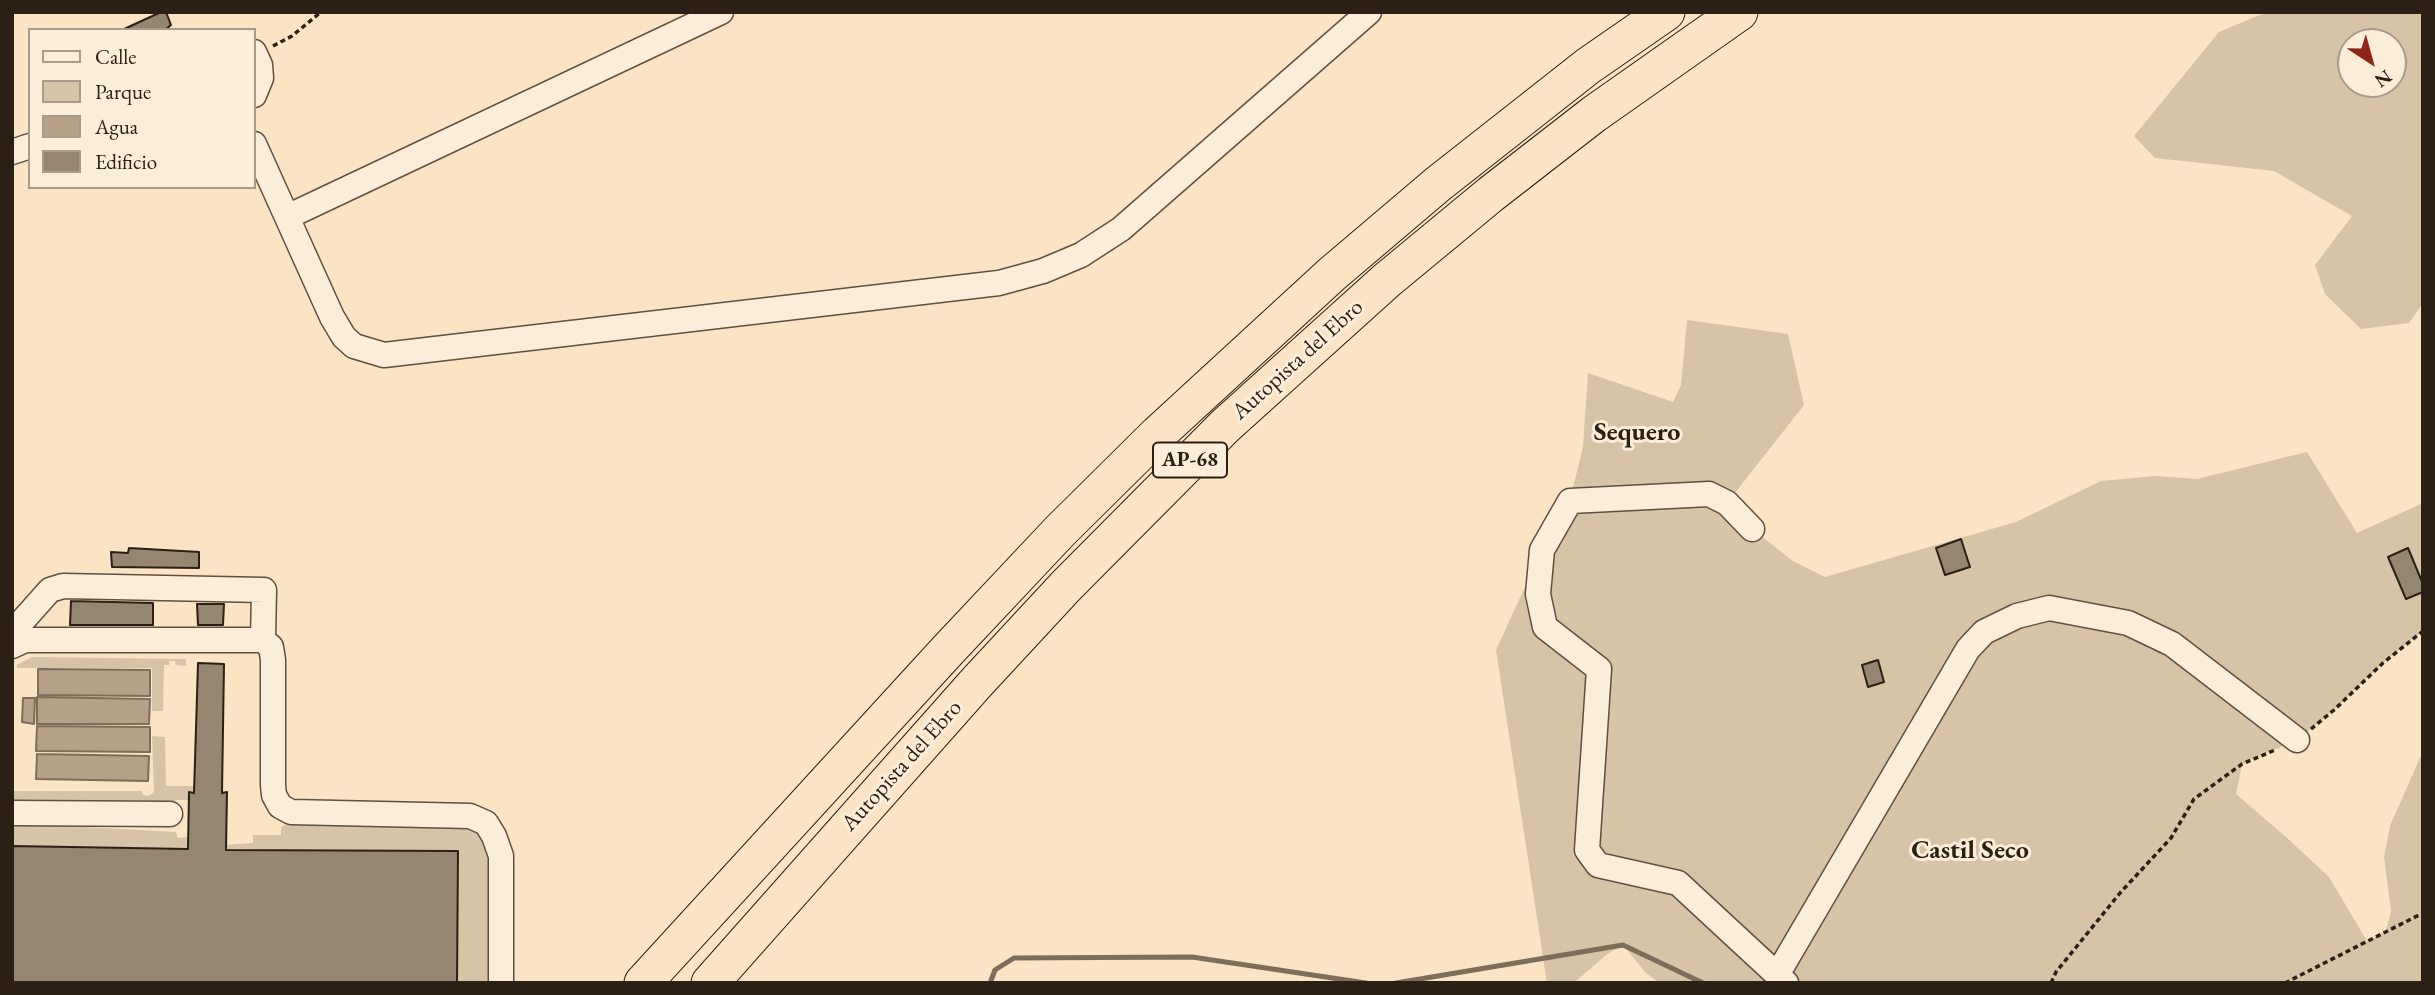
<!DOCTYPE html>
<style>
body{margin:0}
#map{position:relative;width:2435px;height:995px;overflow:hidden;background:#fae4c4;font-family:"EB Garamond",serif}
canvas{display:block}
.frame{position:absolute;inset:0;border:14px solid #2b2013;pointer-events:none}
.legend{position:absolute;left:28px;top:28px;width:228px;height:161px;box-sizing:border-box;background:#fcedd9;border:2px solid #a89b8a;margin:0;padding:9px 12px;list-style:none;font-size:21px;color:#2b2013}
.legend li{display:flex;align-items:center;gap:14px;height:35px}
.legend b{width:35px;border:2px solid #a89b8a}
.north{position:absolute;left:2337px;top:28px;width:70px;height:70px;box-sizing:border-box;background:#fcedd9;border:2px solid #a89b8a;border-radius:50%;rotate:144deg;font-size:19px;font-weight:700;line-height:28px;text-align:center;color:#2b2013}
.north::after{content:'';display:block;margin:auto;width:24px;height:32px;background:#8f2418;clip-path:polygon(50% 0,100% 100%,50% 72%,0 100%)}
</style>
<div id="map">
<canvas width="2435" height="995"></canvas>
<div class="frame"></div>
<ul class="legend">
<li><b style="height:9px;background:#fcedd9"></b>Calle</li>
<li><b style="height:19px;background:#d7c3a6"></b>Parque</li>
<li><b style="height:19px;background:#b4a188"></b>Agua</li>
<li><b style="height:19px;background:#97866f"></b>Edificio</li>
</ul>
<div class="north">N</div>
</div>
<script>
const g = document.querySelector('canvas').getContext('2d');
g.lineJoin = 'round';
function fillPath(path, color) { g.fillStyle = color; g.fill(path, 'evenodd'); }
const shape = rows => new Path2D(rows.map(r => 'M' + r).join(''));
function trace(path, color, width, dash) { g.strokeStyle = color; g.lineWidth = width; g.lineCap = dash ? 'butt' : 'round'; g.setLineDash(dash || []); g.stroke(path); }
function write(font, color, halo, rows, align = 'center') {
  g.font = font + ' "EB Garamond",serif'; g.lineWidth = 6; g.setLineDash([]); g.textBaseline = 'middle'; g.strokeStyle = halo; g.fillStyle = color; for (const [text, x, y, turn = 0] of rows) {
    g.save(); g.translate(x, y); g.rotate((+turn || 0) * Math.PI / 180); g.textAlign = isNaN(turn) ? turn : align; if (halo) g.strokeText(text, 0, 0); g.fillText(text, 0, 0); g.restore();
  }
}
fillPath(shape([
 [2267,12,2423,12,2423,303,2409,323,2361,329,2325,294,2315,265,2352,216,2274,171,2155,158,2134,136,2219,32],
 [2393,42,2393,84,2351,84,2351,42],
 [1687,320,1788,334,1804,405,1727,503,1752,529,1793,561,1825,577,2016,522,2101,481,2156,476,2197,479,2307,452,2357,533,2423,503,2423,631,2383,663,2334,710,2297,740,2242,764,2236,794,2286,837,2329,877,2367,941,2386,931,2391,911,2384,857,2390,826,2423,751,2423,983,1659,983,1645,972,1623,945,1606,955,1574,983,1547,983,1496,650,1542,550,1570,501,1583,446,1588,373,1673,402,1681,385],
 [32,657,186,659,186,666,176,665,175,661,170,661,169,665,164,665,163,711,152,711,152,668,17,668,17,665],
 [152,736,165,737,166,786,195,786,194,793,189,792,189,800,175,800,175,805,12,801,12,791,142,791,143,795,149,796,154,792],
 [12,823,176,832,178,838,188,837,193,849,12,846],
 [465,824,476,829,482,837,491,860,491,983,457,983,458,851,223,850,223,845,253,843,253,835,281,835,281,827,285,825]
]), '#d7c3a6');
const water = shape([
 [38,669,150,670,150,696,38,695,38,669],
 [37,697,150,699,149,724,37,724,37,697],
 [23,698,35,698,34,724,22,722,23,698],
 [37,726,150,727,150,752,36,751,37,726],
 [37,754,149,756,148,781,36,779,37,754]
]);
fillPath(water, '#b4a188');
trace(water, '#7d6d59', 2);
trace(shape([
 [990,983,995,970,1014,958,1192,957,1366,983],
 [1396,983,1623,945,1703,983]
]), '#7d6d59', 5);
const building = shape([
 [161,12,166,12,171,25,165,30,122,30,161,12],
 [1961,539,1970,567,1945,575,1936,548,1961,539],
 [129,548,199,552,199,568,112,567,111,552,128,553,129,548],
 [2408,548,2423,584,2423,592,2406,599,2388,557,2408,548],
 [71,601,153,603,153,625,70,625,71,601],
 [197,604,224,604,223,625,198,625,197,604],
 [1878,660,1884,682,1868,687,1862,665,1878,660],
 [198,663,224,664,222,793,227,792,226,850,458,851,457,983,12,983,12,846,188,849,189,792,194,793,198,663]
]);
fillPath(building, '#97866f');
trace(building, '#2b2013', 2);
const minor = shape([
 [254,52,260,65,261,78,254,95],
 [254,144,332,317,344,337,354,346,384,355,999,283,1043,271,1081,255,1121,229,1369,12],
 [12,152,30,146],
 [287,217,721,12],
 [1752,529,1727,503,1709,494,1570,501,1542,550,1538,594,1545,627,1599,669,1587,850,1598,865,1678,883,1786,983],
 [12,638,17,627,50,590,63,586,264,590,263,640],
 [12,646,25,640,263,640,271,647,273,660,273,785,274,795,280,806,291,812,470,816,486,823,494,836,501,856,501,983],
 [12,813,170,814],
 [1777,975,1968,649,1984,632,2017,616,2049,608,2128,623,2172,644,2297,740]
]);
const highway = shape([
 [643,983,948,650,1060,531,1158,434,1332,274,1438,184,1588,66,1666,12],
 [710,983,977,682,1066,586,1225,426,1387,280,1491,194,1594,114,1739,12]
]);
trace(minor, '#5f513f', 27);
trace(highway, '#2b2013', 39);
trace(shape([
 [273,46,292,36,321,12],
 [2311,729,2334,710,2383,663,2423,631],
 [2051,983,2056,972,2120,893,2171,838,2194,799,2242,764,2275,750],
 [2285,983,2423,913]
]), '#2b2013', 3.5, [5, 3.5]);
trace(minor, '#fcedd9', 24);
trace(highway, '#fae4c4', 37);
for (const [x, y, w] of [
 [1190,460,74]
]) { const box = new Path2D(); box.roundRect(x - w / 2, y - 17.5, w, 35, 5); g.fillStyle = '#fcedd9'; g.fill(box); trace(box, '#2b2013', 2); }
write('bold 21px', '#2b2013', null, [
 ["AP-68",1190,460]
]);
write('23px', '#2b2013', '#fcedd9', [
 ["Autopista del Ebro",1298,360,-42],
 ["Autopista del Ebro",902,766,-48]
]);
write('bold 26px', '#2b2013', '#fcedd9', [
 ["Sequero",1637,433],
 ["Castil Seco",1970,851]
]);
</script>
